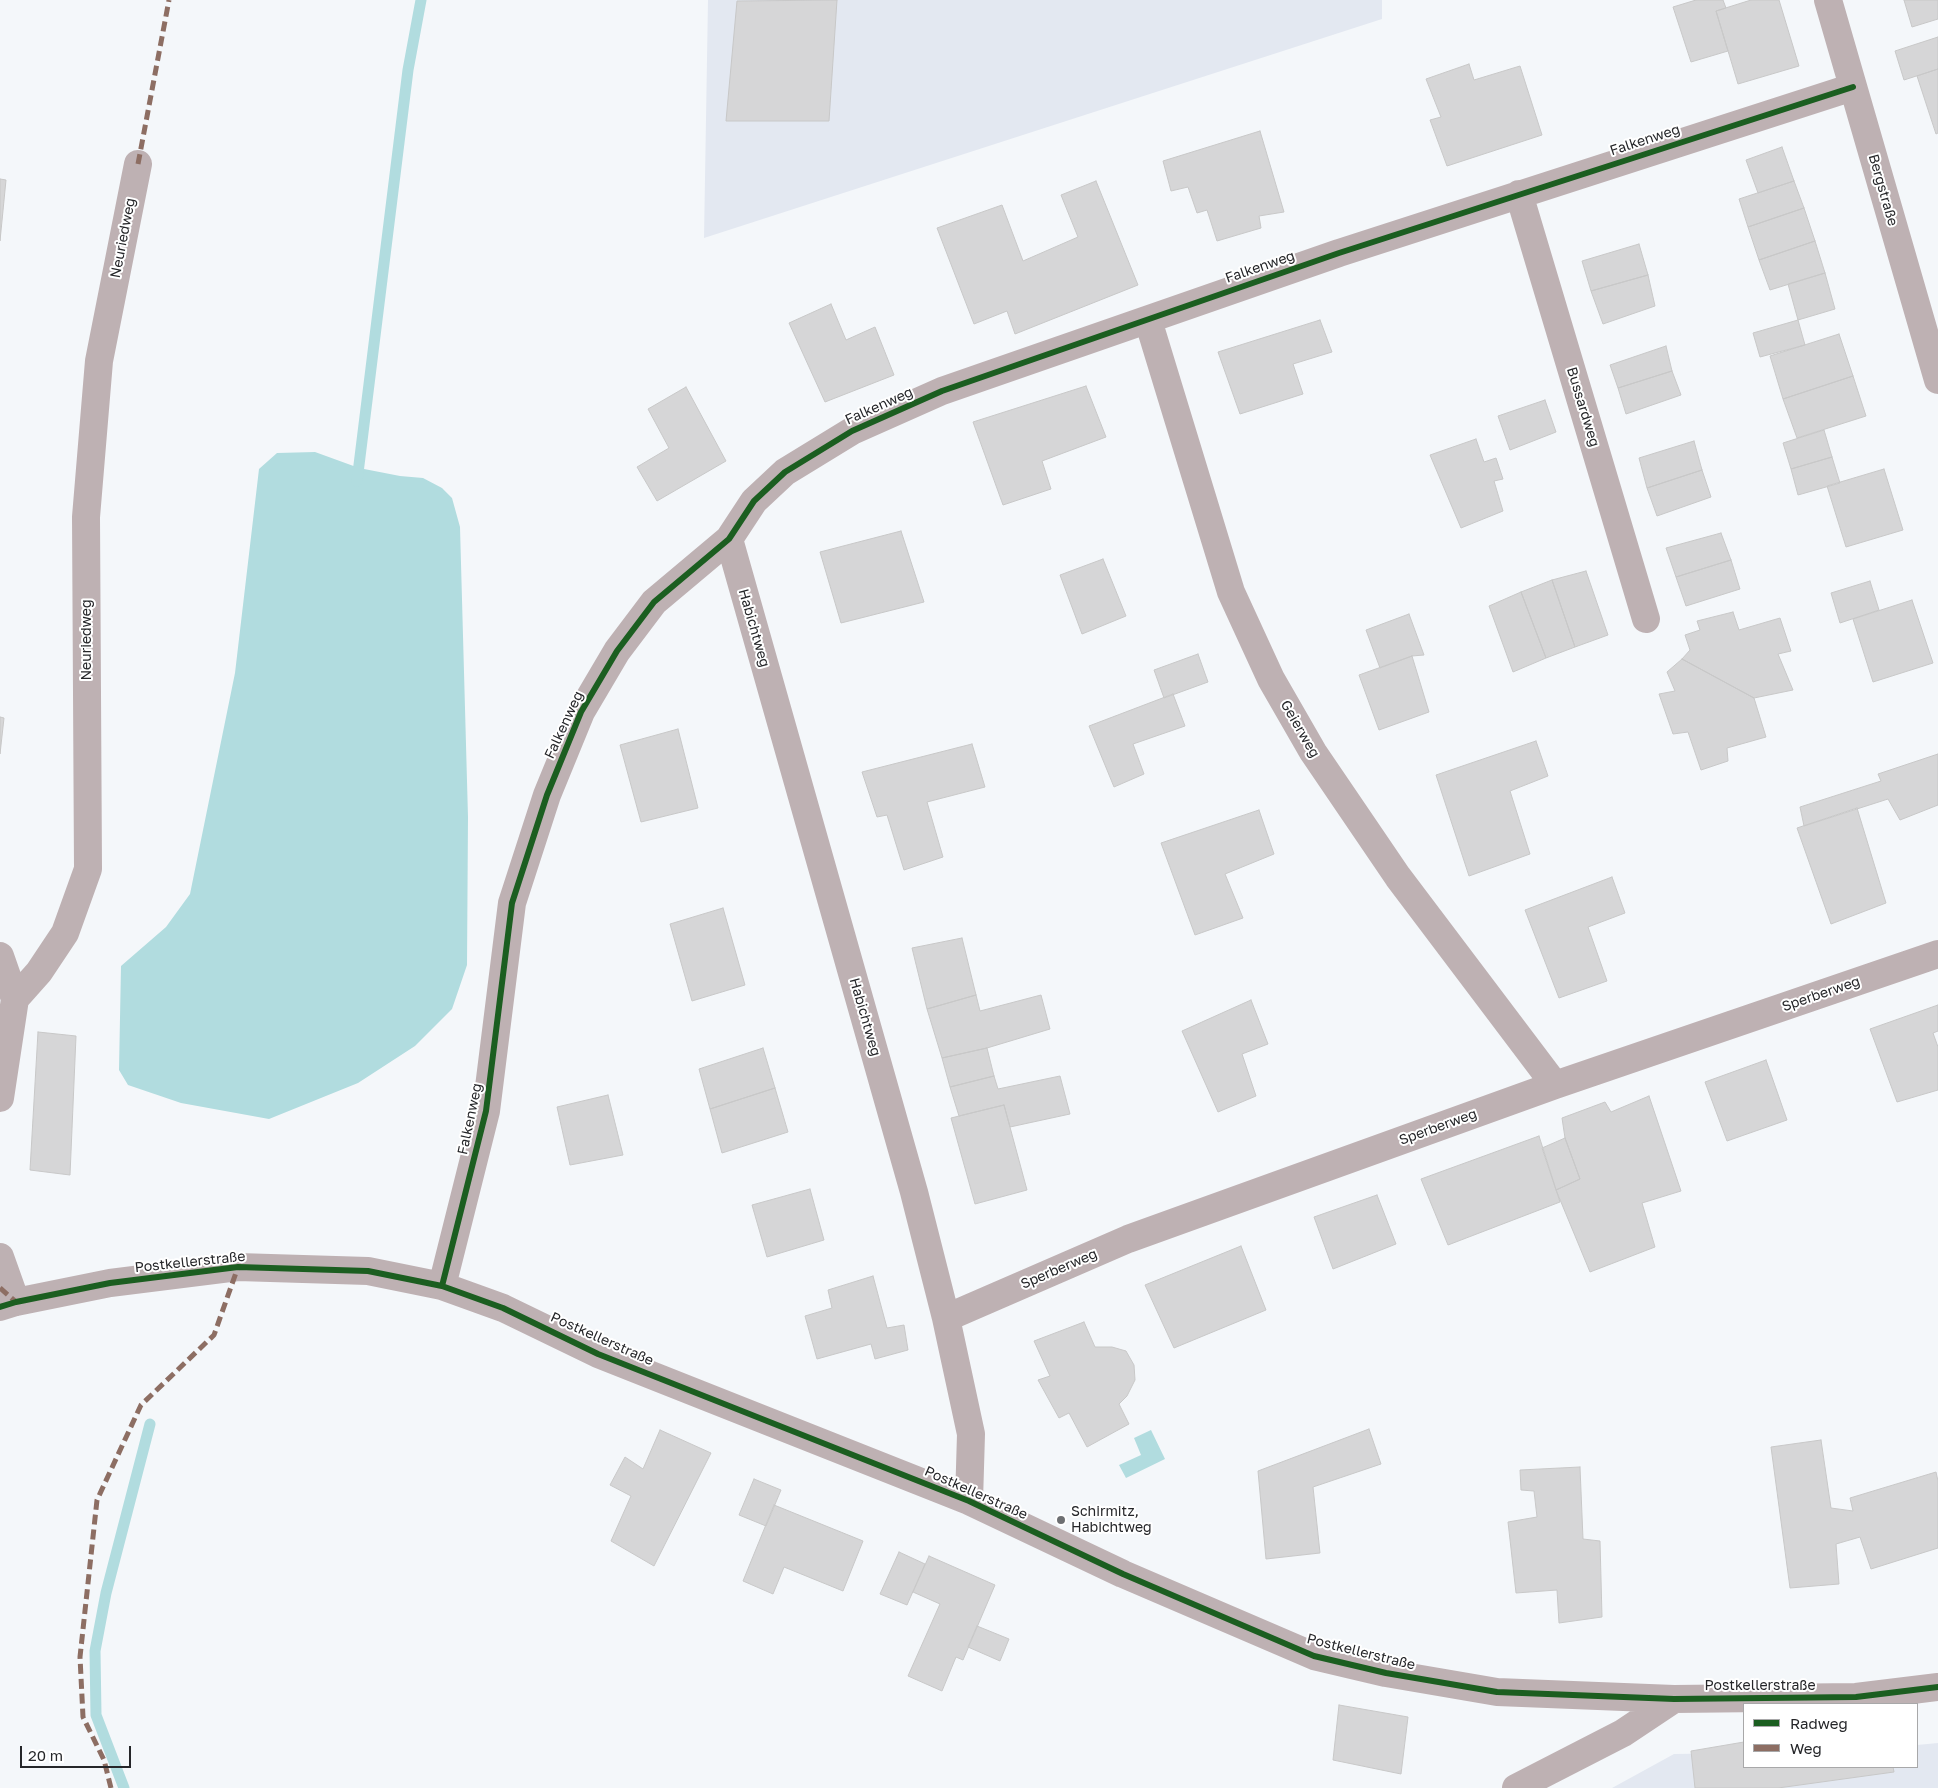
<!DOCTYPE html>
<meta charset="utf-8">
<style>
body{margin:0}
#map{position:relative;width:1938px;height:1788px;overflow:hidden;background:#f4f7fa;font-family:"Golos Text",sans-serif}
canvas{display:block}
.legend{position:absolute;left:1743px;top:1703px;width:175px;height:65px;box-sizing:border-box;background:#fff;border:1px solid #a8a8a9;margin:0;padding:6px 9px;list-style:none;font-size:15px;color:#252629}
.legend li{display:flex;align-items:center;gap:10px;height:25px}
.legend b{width:25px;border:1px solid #a8a8a9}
.scale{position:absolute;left:20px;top:1746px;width:111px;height:22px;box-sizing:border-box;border:2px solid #252629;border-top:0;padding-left:6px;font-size:15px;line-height:18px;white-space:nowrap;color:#252629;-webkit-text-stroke:4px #fff;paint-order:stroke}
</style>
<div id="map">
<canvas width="1938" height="1788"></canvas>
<ul class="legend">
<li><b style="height:6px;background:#1b5e20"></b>Radweg</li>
<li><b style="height:6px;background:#8d6e63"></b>Weg</li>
</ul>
<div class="scale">20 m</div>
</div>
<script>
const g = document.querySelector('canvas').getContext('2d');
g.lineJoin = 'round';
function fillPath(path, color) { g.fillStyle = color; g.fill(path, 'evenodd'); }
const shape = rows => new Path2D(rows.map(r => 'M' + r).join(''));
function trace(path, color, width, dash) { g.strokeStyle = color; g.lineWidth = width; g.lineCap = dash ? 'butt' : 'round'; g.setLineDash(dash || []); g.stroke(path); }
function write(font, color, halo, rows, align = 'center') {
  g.font = font + ' "Golos Text",sans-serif'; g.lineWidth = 4; g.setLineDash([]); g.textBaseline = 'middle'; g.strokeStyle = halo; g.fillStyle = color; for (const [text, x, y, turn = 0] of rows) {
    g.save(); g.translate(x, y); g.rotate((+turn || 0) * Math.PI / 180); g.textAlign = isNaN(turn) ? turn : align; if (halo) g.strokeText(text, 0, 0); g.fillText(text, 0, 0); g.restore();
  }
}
fillPath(shape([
 [708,0,1382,0,1382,19,704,238],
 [1938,1743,1938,1788,1612,1788,1674,1754,1744,1753,1744,1767,1917,1767,1917,1745]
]), '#e3e8f1');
fillPath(shape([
 [315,452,359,468,400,476,423,478,442,488,452,498,460,527,468,817,467,965,452,1009,415,1046,358,1083,269,1119,181,1103,128,1085,119,1070,121,966,166,927,190,894,235,673,259,469,277,453],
 [1151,1430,1165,1459,1126,1478,1119,1465,1141,1455,1134,1438]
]), '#b1dcdf');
trace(shape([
 [357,481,408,70,421,0],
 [124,1788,96,1715,95,1651,106,1593,150,1424]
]), '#b1dcdf', 11);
const building = shape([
 [837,0,829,121,726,121,737,1,837,0],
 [1696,0,1723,0,1726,8,1716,11,1728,51,1691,62,1673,7,1696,0],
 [1751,0,1779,0,1799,66,1738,84,1716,11,1751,0],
 [1904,0,1938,0,1938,19,1912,27,1904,0],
 [1938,37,1938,69,1904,80,1895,51,1938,37],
 [1469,64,1474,80,1520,66,1542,135,1447,166,1430,120,1441,117,1426,79,1469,64],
 [1938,69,1938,133,1936,134,1917,76,1938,69],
 [1260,131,1284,212,1259,216,1261,228,1217,241,1207,210,1197,213,1188,187,1171,191,1163,161,1260,131],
 [1782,147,1794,181,1758,193,1746,160,1782,147],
 [0,179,6,180,0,241,0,179],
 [1096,181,1138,285,1015,334,1007,311,974,324,937,228,1002,205,1023,261,1078,237,1061,195,1096,181],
 [1794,181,1804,208,1748,227,1739,199,1794,181],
 [1804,208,1815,241,1759,260,1748,227,1804,208],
 [1815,241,1825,273,1770,290,1759,260,1815,241],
 [1639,244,1648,275,1591,291,1582,261,1639,244],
 [1825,273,1835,309,1798,320,1788,284,1825,273],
 [1648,275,1655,306,1603,324,1591,291,1648,275],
 [831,304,846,340,875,327,894,375,825,402,789,323,831,304],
 [1320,320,1332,352,1293,364,1303,394,1240,414,1218,352,1320,320],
 [1798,320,1805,345,1760,357,1753,333,1798,320],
 [1839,334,1853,376,1783,399,1770,356,1839,334],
 [1666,346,1672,371,1618,388,1610,365,1666,346],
 [1672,371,1681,395,1626,414,1618,388,1672,371],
 [1853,376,1866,416,1797,438,1783,399,1853,376],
 [1086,386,1106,437,1042,461,1051,489,1003,505,973,422,1086,386],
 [686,387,726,461,657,501,637,467,669,448,648,409,686,387],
 [1545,400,1556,432,1510,450,1498,416,1545,400],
 [1824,430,1832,457,1791,469,1783,443,1824,430],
 [1476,439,1484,462,1496,458,1503,479,1494,481,1503,511,1461,528,1430,455,1476,439],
 [1694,441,1702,470,1647,488,1639,458,1694,441],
 [1832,457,1840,483,1798,495,1791,469,1832,457],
 [1884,469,1903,530,1846,547,1827,486,1884,469],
 [1702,470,1711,497,1657,516,1647,488,1702,470],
 [901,531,924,602,841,623,820,552,901,531],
 [1721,533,1731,560,1676,577,1666,548,1721,533],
 [1103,559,1126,616,1082,634,1060,575,1103,559],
 [1731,560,1740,589,1686,606,1676,577,1731,560],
 [1586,571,1608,635,1575,647,1552,580,1586,571],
 [1552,580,1575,647,1546,658,1521,592,1552,580],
 [1870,581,1879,610,1840,623,1831,593,1870,581],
 [1521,592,1546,658,1513,672,1489,606,1521,592],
 [1912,600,1933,663,1873,682,1853,619,1912,600],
 [1733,612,1739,630,1780,618,1791,651,1778,654,1793,690,1754,698,1682,659,1690,650,1685,635,1700,630,1697,621,1733,612],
 [1409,614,1424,655,1412,656,1380,668,1366,630,1409,614],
 [1198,654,1208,682,1164,698,1154,670,1198,654],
 [1412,656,1429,712,1379,730,1359,675,1412,656],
 [1682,659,1754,698,1766,737,1727,748,1728,761,1701,770,1688,732,1673,734,1659,694,1675,691,1667,672,1682,659],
 [1173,694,1185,726,1133,744,1144,774,1114,787,1089,726,1173,694],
 [0,717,4,718,0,754,0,717],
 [678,729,698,808,641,822,620,745,678,729],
 [1536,741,1548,776,1510,791,1530,854,1469,876,1436,775,1536,741],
 [972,744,985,787,927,802,943,857,904,870,887,815,877,817,862,772,972,744],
 [1938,754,1938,805,1900,820,1888,799,1804,826,1800,807,1881,781,1878,774,1938,754],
 [1857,808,1886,903,1831,924,1797,828,1857,808],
 [1259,810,1274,854,1225,874,1243,918,1195,935,1161,843,1259,810],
 [1612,877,1625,913,1588,927,1607,981,1559,998,1525,910,1612,877],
 [723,908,745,985,692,1001,670,924,723,908],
 [962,938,976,995,927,1009,912,948,962,938],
 [976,995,980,1011,1041,995,1050,1029,987,1048,942,1058,927,1009,976,995],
 [1251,1000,1268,1044,1242,1054,1256,1096,1218,1112,1182,1031,1251,1000],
 [1938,1005,1938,1031,1933,1033,1938,1047,1938,1090,1897,1102,1870,1029,1938,1005],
 [38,1032,76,1036,70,1175,30,1170,38,1032],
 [763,1048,775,1088,710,1109,699,1069,763,1048],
 [987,1048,994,1076,950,1087,942,1058,987,1048],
 [1766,1060,1787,1120,1727,1141,1705,1082,1766,1060],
 [994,1076,998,1089,1060,1076,1070,1114,1010,1127,1004,1105,959,1116,950,1087,994,1076],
 [775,1088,788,1132,722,1153,710,1109,775,1088],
 [608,1095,623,1155,570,1165,557,1107,608,1095],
 [1649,1096,1681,1191,1642,1203,1655,1247,1590,1272,1556,1190,1580,1179,1565,1138,1562,1118,1605,1102,1611,1112,1649,1096],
 [1004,1105,1027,1190,975,1204,951,1118,1004,1105],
 [1539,1136,1560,1202,1448,1245,1421,1179,1539,1136],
 [1565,1138,1580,1179,1556,1190,1542,1148,1565,1138],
 [810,1189,824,1240,767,1257,752,1205,810,1189],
 [1377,1195,1396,1244,1333,1269,1314,1217,1377,1195],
 [1241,1246,1266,1310,1174,1348,1145,1285,1241,1246],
 [873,1276,887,1328,904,1325,908,1350,875,1359,871,1344,817,1359,805,1316,832,1308,828,1290,873,1276],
 [1084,1322,1095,1347,1112,1347,1126,1351,1134,1365,1135,1380,1127,1396,1119,1404,1129,1424,1087,1447,1069,1413,1059,1418,1038,1380,1050,1376,1034,1341,1084,1322],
 [1369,1429,1381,1464,1313,1487,1320,1553,1266,1559,1258,1471,1369,1429],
 [660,1430,711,1453,654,1566,611,1541,631,1496,610,1485,625,1457,643,1469,660,1430],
 [1821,1440,1831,1508,1853,1511,1850,1498,1936,1472,1938,1481,1938,1548,1871,1569,1860,1537,1836,1544,1839,1584,1790,1588,1771,1447,1821,1440],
 [1580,1467,1583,1539,1600,1541,1602,1617,1559,1623,1557,1590,1516,1593,1508,1522,1537,1517,1534,1491,1521,1490,1520,1470,1580,1467],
 [754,1479,781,1490,766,1526,739,1515,754,1479],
 [774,1505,863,1541,843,1591,784,1567,773,1594,743,1581,774,1505],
 [899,1552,925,1564,907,1605,880,1594,899,1552],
 [929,1556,995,1585,963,1660,956,1657,942,1691,908,1676,940,1604,913,1592,929,1556],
 [977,1626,1009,1639,1000,1661,968,1647,977,1626],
 [1339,1705,1408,1717,1401,1774,1333,1760,1339,1705],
 [1744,1742,1744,1767,1893,1767,1894,1772,1778,1788,1695,1788,1691,1751,1744,1742]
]);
fillPath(building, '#d6d6d7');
trace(building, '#c8c8c8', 1);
trace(shape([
 [1828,0,1938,380],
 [1519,194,1646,619],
 [1148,320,1231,592,1271,679,1313,752,1398,877,1555,1085],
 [729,539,914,1192,946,1318,971,1434,969,1501],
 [0,956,15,999],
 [0,1098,15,999,39,972,65,933,88,869,86,517,99,361,138,164],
 [0,1257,16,1302],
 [442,1286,486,1111,512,903,547,795,581,712,617,651,654,602,729,539,754,501,785,472,852,431,942,391,1339,253,1853,87],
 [0,1307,16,1302,110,1283,238,1267,368,1271,442,1286,503,1308,598,1354,969,1501,1123,1574,1314,1656,1386,1673,1497,1692,1674,1699,1856,1697,1938,1687],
 [946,1318,1128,1239,1555,1085,1938,954],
 [1516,1788,1623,1733,1674,1699]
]), '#beb1b3', 28);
trace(shape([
 [138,164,169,0],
 [0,1288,16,1302],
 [111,1788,104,1760,83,1717,80,1657,97,1500,141,1405,214,1335,238,1267]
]), '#8d6e63', 5, [10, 5]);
trace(shape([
 [442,1286,486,1111,512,903,547,795,581,712,617,651,654,602,729,539,754,501,785,472,852,431,942,391,1339,253,1853,87],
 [0,1307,16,1302,110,1283,238,1267,368,1271,442,1286,503,1308,598,1354,969,1501,1123,1574,1314,1656,1386,1673,1497,1692,1674,1699,1856,1697,1938,1687]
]), '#1b5e20', 6);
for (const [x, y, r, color] of [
 [1061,1520,5,"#6d6f72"]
]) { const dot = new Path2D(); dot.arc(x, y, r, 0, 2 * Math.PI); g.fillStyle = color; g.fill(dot); trace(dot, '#fff', 2); }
write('14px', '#252629', '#fff', [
 ["Falkenweg",1645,140,-18],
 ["Bergstraße",1883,190,74],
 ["Neuriedweg",123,238,-79],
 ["Falkenweg",1260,267,-19],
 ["Falkenweg",879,406,-24],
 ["Bussardweg",1583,407,73],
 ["Habichtweg",754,628,74],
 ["Neuriedweg",87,640,-90],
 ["Falkenweg",564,725,-65],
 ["Geierweg",1300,729,60],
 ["Sperberweg",1821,994,-19],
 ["Habichtweg",865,1017,74],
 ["Falkenweg",470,1119,-78],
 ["Sperberweg",1438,1127,-20],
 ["Postkellerstraße",190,1262,-6],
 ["Sperberweg",1059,1269,-23],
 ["Postkellerstraße",602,1339,24],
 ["Postkellerstraße",976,1493,24],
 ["Postkellerstraße",1361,1652,14],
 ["Postkellerstraße",1760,1686]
]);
write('14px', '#252629', '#fff', [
 ["Schirmitz,",1071,1512],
 ["Habichtweg",1071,1528]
], 'left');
</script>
